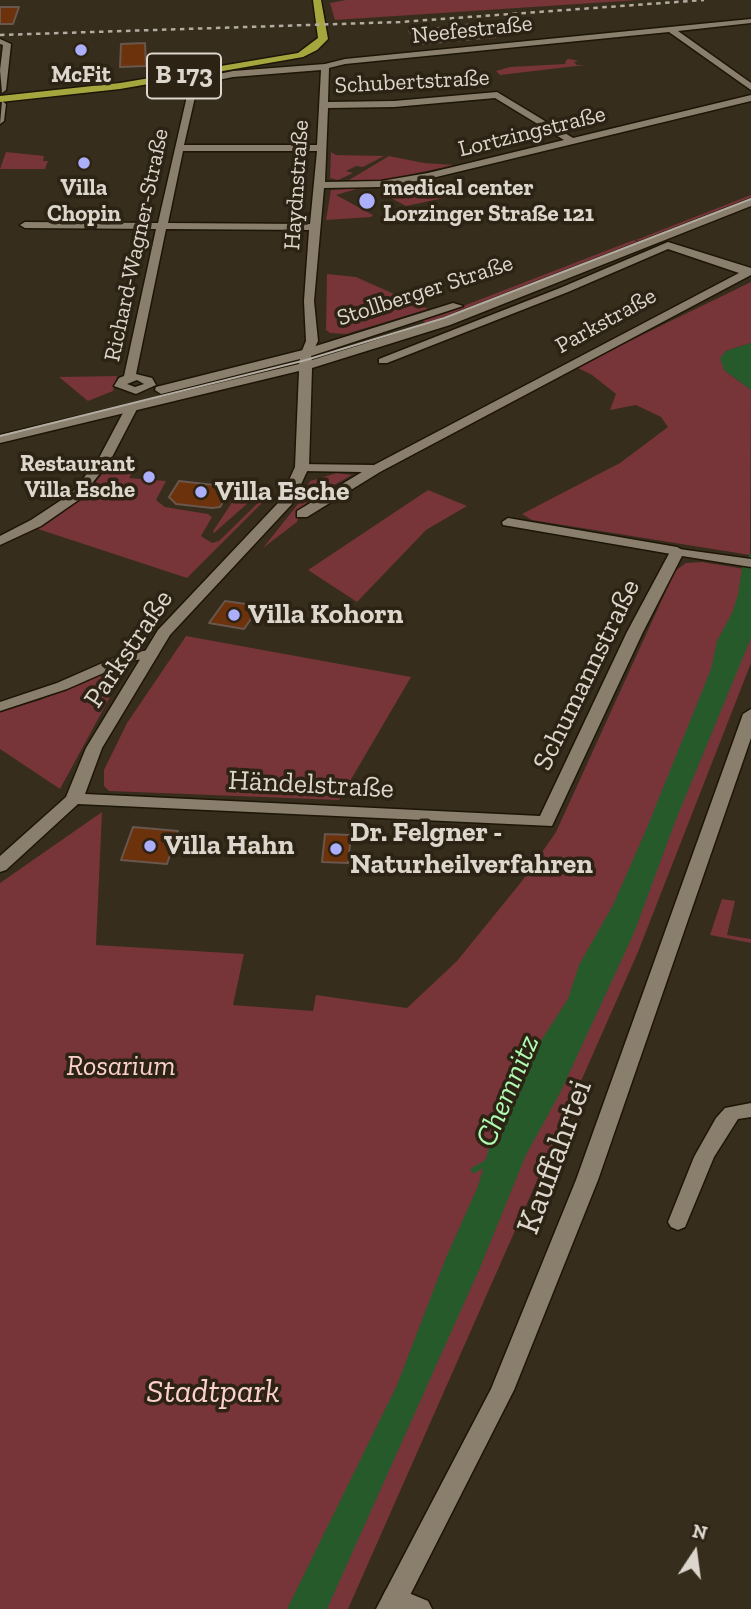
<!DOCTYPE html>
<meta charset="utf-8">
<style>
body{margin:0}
#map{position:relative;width:751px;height:1609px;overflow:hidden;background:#362d1d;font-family:"Zilla Slab",serif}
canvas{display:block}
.north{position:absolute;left:660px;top:1518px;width:70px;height:70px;-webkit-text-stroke:5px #2c2314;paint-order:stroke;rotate:13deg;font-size:19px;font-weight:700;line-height:28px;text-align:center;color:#dcd6cc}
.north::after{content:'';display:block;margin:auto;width:24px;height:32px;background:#dcd6cc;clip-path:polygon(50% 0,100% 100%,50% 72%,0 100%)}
</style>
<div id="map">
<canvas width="751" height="1609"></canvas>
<div class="north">N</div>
</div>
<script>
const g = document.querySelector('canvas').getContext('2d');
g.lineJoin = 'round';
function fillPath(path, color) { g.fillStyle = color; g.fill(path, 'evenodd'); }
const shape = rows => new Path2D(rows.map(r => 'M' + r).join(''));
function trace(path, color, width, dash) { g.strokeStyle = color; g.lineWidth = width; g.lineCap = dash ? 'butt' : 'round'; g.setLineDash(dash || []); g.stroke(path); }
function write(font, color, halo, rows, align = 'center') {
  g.font = font + ' "Zilla Slab",serif'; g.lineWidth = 7; g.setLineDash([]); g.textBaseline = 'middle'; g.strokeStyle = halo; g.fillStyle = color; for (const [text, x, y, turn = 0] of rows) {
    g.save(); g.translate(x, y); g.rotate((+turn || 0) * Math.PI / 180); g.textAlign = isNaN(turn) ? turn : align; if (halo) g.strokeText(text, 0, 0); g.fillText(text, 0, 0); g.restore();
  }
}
fillPath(shape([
 [346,0,639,0,335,20,330,3],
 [569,59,579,61,574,62,577,65,585,65,500,75,496,71,510,67,565,64,566,60],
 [6,152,44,156,43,161,48,161,45,169,0,169],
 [331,152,336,155,384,156,363,167,356,166,346,171,353,173,338,180,330,178],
 [389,156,424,163,454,165,380,181,351,183,349,180],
 [433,181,458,195,406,206,389,197,385,188],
 [360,188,336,195,373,215,371,217,326,220,331,190],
 [751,195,751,200,642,242,636,240],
 [634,240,640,243,430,325,419,319,458,308],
 [327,274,356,277,428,309,346,334,330,333,326,330],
 [751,282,751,343,726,351,724,370,751,390,750,555,532,520,522,514,620,463,668,427,661,417,636,405,610,410,616,394,592,375,576,367],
 [117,376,113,391,88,401,59,377],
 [108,467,134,471,129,478,166,481,156,500,165,507,208,514,212,517,201,536,212,543,219,541,261,500,265,500,187,578,38,529,83,497],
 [337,473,352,475,309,499,300,511,297,522,263,548,298,504,310,481],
 [249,484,263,485,260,491,270,492,257,495,214,533,213,531,239,492,244,492],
 [428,490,467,506,426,530,357,602,308,570],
 [702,562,751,570,751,663,638,952,348,1609,0,1609,0,883,102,812,96,945,244,954,233,1005,313,1011,316,995,407,1008,457,961,522,881,556,832,675,571,686,563],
 [186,636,411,677,339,800,109,791,104,786,104,770,127,723],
 [128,664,60,789,0,749,0,712,40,700],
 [722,899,735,901,727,935,751,939,751,943,710,935]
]), '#773439');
fillPath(shape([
 [751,343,751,390,724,370,720,358,726,351],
 [751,553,751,638,675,822,634,933,560,1093,526,1155,479,1270,327,1609,287,1609,397,1385,445,1260,478,1186,491,1141,515,1102,524,1061,542,1039,568,999,579,965,613,905,646,830,711,669,717,641,732,613,738,595,742,568]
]), '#275a2a');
trace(shape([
 [474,1170,488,1162]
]), '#275a2a', 6);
const building = shape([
 [0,7,19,7,13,24,0,24,0,7],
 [473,24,482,26,495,37,422,44,409,31,473,24],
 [145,43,146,66,120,67,121,44,145,43],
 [179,481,232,487,220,507,212,508,176,504,169,497,179,481],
 [225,601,260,606,244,629,209,623,225,601],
 [133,827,178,831,167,864,121,860,133,827],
 [325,834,351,835,348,863,322,862,325,834]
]);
fillPath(building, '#6c320b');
trace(building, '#69564d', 2);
const street = shape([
 [751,19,751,23,678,31,751,83,751,90,669,32,345,64,329,68,328,102,394,101,497,92,573,138,751,95,751,101,428,179,381,187,324,188,314,301,318,341,311,355,301,353,306,341,304,301,309,230,166,229,136,374,152,378,156,385,136,394,114,386,119,378,124,376,156,229,25,228,20,225,25,222,158,223,190,83,195,79,233,71,325,64,345,59,751,19],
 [321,70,317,145,184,145,198,84,233,77,321,70],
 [495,98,564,140,428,173,381,181,325,182,328,108,394,107,495,98],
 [183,151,317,151,310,224,168,223,183,151],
 [137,380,144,384,135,387,127,384,137,380],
 [0,39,11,44,6,90,2,93,0,70,3,45,0,44,0,39],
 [2,101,6,104,4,121,0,124,2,101],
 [668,242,751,268,751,275,380,472,307,517,297,517,297,511,362,472,302,471,298,470,298,464,374,465,739,273,668,249,568,292,387,363,379,363,379,359,560,288,668,242],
 [131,405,137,409,111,459,80,499,41,526,0,545,0,536,31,520,72,493,99,458,125,409,131,405],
 [508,518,677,547,684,551,677,555,503,525,502,522,508,518],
 [150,650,157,654,155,657,131,661,67,689,0,711,0,702,57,683,123,654,150,650],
 [751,1103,751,1117,738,1119,714,1157,685,1227,678,1230,671,1227,668,1222,694,1157,716,1118,725,1108,751,1103],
 [394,1587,428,1601,432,1609,394,1609,386,1606,382,1598,386,1590,394,1587]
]);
const secondary = shape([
 [751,199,751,206,450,325,312,368,309,467,292,504,170,635,102,748,85,794,540,816,627,632,672,548,751,559,751,567,682,556,643,632,552,826,78,804,6,870,0,872,0,856,66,797,86,748,158,630,279,502,295,467,299,371,0,443,0,435,299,364,300,359,161,394,155,390,156,387,303,350,453,303,463,306,311,356,312,360,357,346,442,319,751,199],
 [751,709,751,738,598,1180,514,1390,403,1609,376,1609,491,1389,576,1180,743,714,751,709]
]);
const primary = shape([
 [313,0,321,0,328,39,317,50,303,57,120,89,0,102,0,96,120,83,298,53,318,38,313,0]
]);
trace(street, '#1d1506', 3);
trace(secondary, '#1d1506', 3);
trace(primary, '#1d1506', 3);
fillPath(street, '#8a7f6d');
fillPath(secondary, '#8a7f6d');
fillPath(primary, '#a6a63f');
trace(shape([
 [0,436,306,360,444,318,751,199]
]), '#b3aca1', 2);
trace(shape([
 [0,35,400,22,704,0]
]), '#b3aca1', 2.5, [4.5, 4.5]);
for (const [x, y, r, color] of [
 [81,50,7,"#acaffb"],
 [84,163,7,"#acaffb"],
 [367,201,9,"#acaffb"],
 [149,477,7,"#acaffb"],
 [201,492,7,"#acaffb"],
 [234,615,7,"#acaffb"],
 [150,846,7,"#acaffb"],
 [336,849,7,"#acaffb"]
]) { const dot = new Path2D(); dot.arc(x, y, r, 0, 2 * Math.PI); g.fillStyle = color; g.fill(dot); trace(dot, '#2c2314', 2.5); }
write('23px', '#dcd6cc', '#2c2314', [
 ["Neefestraße",472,30,-6],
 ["Schubertstraße",412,82,-3],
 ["Lortzingstraße",532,132,-14],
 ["Haydnstraße",297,185,-86],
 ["Richard-Wagner-Straße",137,245,-78],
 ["Stollberger Straße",425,291,-18],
 ["Parkstraße",606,321,-29]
]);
write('bold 23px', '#dcd6cc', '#2c2314', [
 ["McFit",81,75],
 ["Villa",84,188],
 ["Chopin",84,214],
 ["medical center",383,188,"left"],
 ["Lorzinger Straße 121",383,214,"left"],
 ["Restaurant",135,464,"right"],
 ["Villa Esche",135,490,"right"]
]);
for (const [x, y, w] of [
 [184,76,74]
]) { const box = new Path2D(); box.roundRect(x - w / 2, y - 22.5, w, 45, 5); g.fillStyle = '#2c2314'; g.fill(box); trace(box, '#dcd6cc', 2); }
write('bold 26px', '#dcd6cc', null, [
 ["B 173",184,76]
]);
write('bold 28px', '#dcd6cc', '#2c2314', [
 ["Villa Esche",215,492],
 ["Villa Kohorn",248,615],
 ["Dr. Felgner -",350,833],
 ["Naturheilverfahren",350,865],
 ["Villa Hahn",164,846]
], 'left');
write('28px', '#dcd6cc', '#2c2314', [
 ["Parkstraße",129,649,-56],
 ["Schumannstraße",587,675,-64],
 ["Händelstraße",311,785,3]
]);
write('italic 28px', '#fccfd0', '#2c2314', [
 ["Rosarium",121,1067]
]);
write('italic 30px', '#affab0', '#2c2314', [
 ["Chemnitz",508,1091,-67]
]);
write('33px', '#dcd6cc', '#2c2314', [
 ["Kauffahrtei",555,1157,-70]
]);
write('italic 33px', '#fccfd0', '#2c2314', [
 ["Stadtpark",213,1393]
]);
</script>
